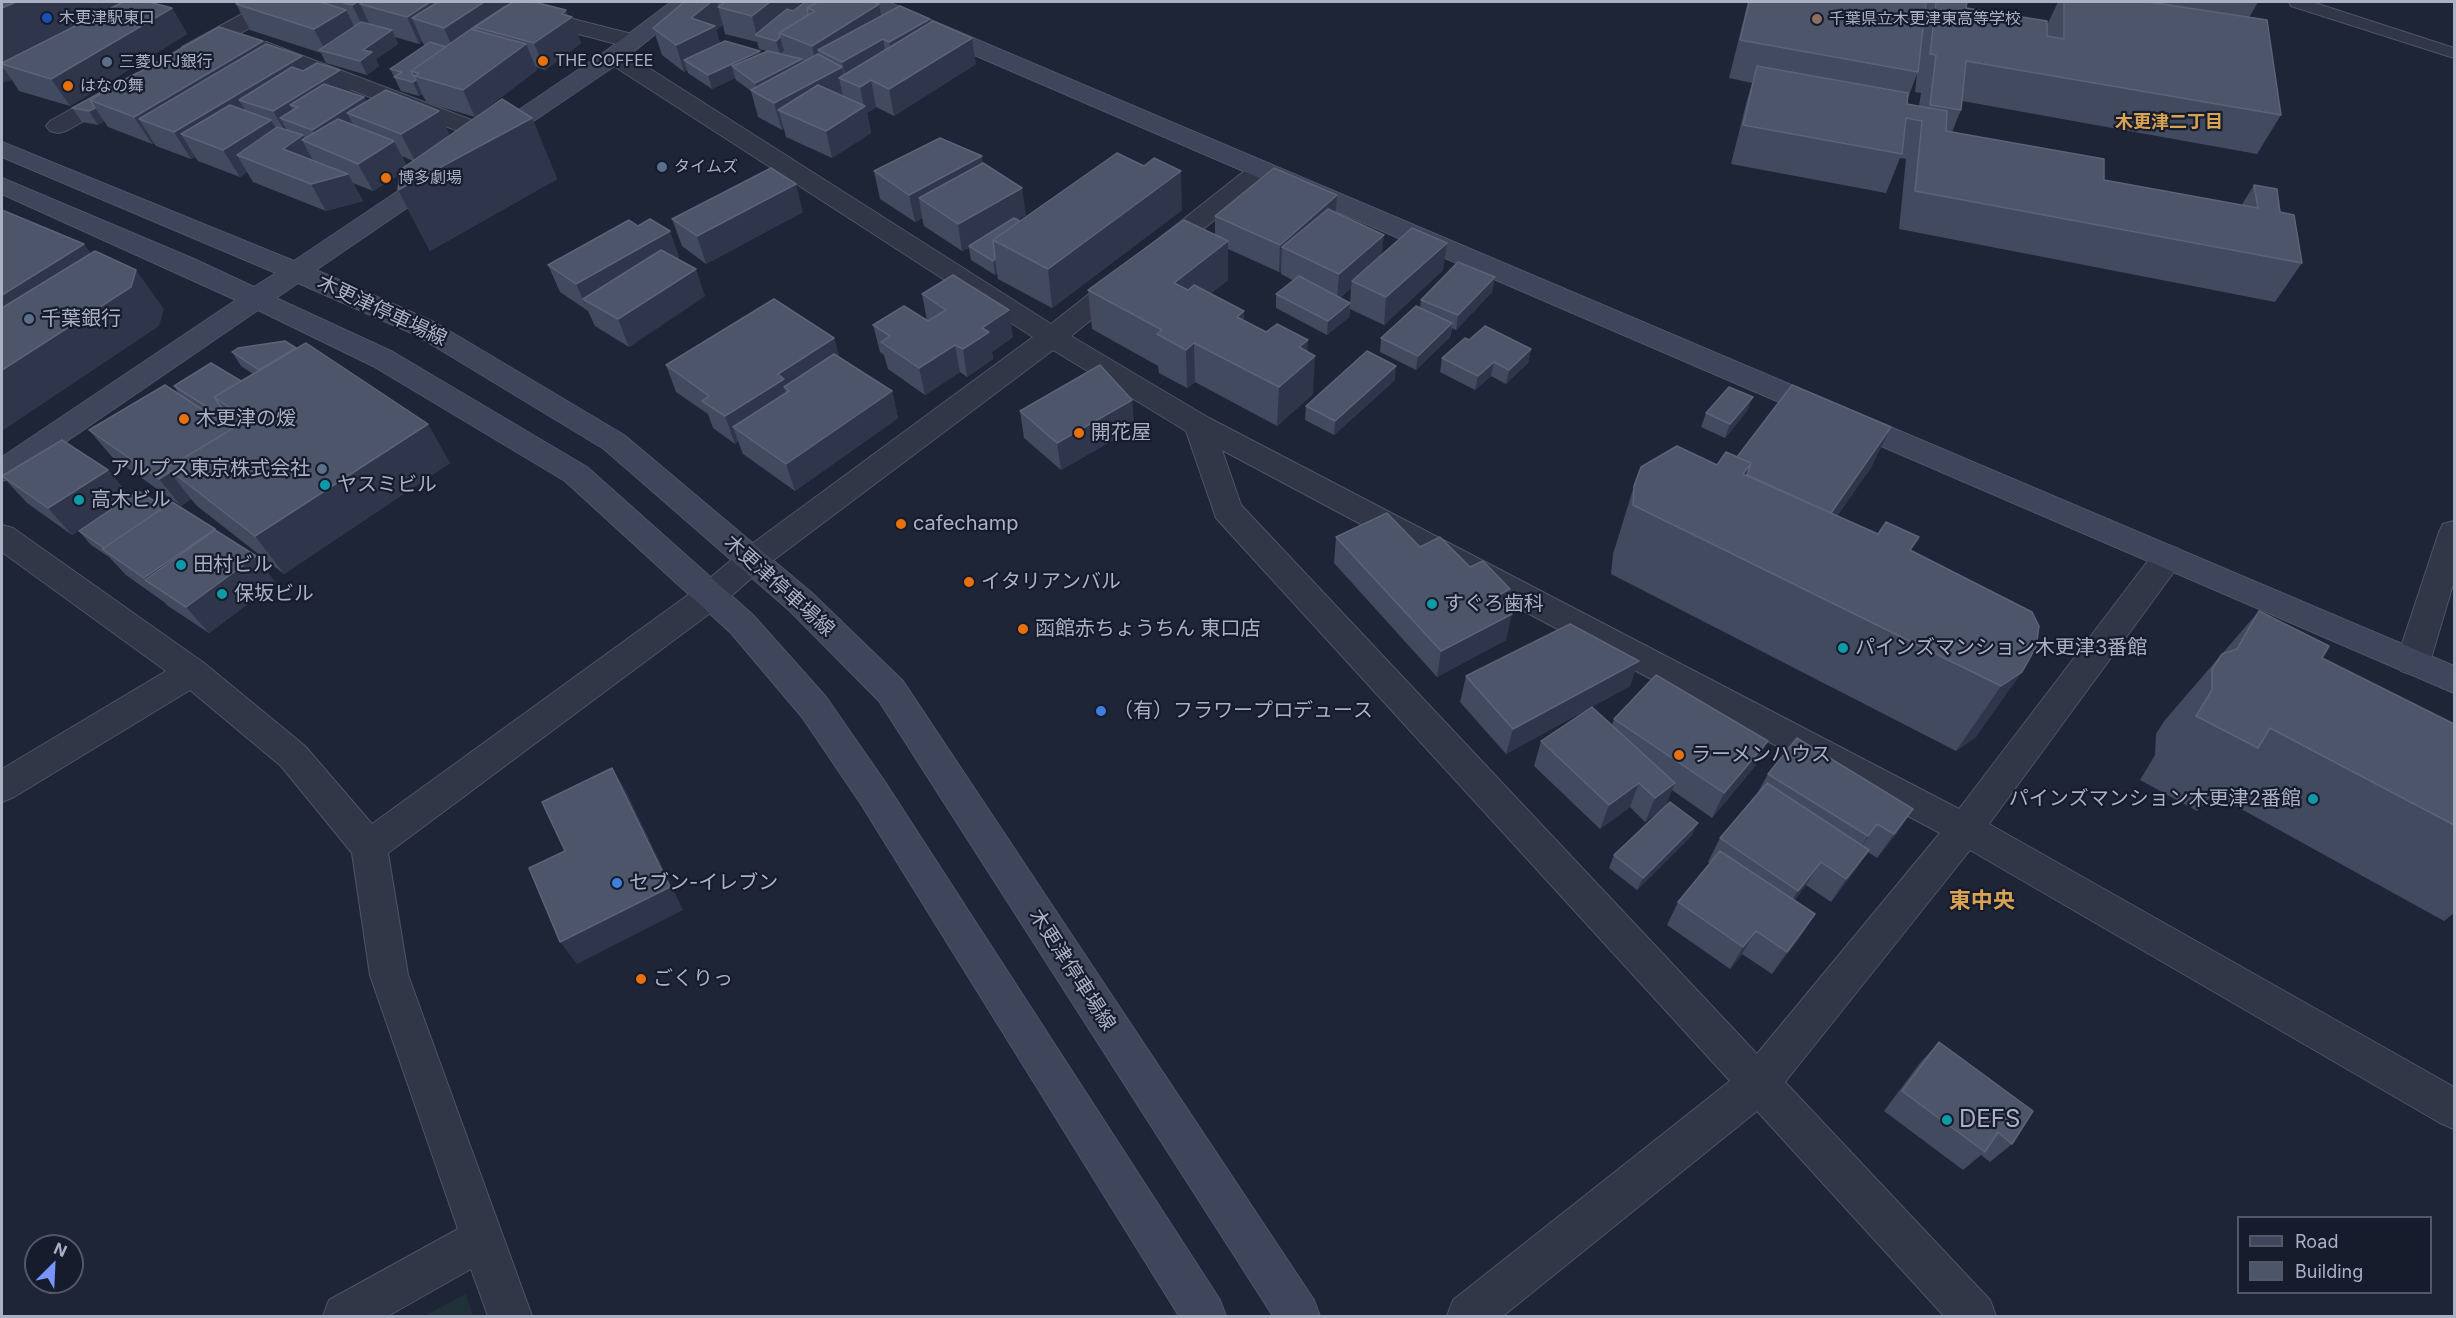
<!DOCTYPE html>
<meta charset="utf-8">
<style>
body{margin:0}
#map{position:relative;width:2456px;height:1318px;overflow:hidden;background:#1e2537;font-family:Inter,sans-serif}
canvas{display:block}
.frame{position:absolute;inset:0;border:3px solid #abb1c5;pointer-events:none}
.legend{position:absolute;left:2237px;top:1216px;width:195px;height:78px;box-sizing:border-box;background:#171c2c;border:2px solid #525869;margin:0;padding:8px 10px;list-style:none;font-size:18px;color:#abb1c5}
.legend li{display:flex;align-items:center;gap:12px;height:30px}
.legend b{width:30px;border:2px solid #525869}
.north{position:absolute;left:24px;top:1234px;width:60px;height:60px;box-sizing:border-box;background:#171c2c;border:2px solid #525869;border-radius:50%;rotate:24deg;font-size:16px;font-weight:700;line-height:24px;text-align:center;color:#abb1c5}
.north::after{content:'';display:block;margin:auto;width:21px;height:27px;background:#7895fd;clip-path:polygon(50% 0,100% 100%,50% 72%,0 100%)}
</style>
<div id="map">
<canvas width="2456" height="1318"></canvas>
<div class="frame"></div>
<ul class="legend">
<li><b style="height:8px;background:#3f455b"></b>Road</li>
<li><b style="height:16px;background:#4d556b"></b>Building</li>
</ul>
<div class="north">N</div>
</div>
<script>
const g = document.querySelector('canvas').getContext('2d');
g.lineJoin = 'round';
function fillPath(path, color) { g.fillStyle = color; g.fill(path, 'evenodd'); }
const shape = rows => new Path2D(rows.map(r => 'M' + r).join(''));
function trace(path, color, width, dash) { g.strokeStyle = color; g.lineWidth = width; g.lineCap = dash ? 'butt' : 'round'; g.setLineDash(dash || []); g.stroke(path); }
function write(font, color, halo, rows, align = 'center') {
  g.font = font + ' Inter,"Noto Sans JP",sans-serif'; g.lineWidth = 4.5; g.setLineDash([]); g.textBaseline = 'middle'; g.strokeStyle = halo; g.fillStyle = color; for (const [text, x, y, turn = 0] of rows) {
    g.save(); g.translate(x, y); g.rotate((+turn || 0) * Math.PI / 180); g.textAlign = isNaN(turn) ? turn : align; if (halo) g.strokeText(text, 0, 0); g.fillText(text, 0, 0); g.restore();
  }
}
fillPath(shape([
 [466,1294,473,1316,424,1316]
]), '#203138');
const lane = shape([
 [2289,2,2312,2,2454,48,2454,58,2291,6,2289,2]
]);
const street = shape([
 [264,2,290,2,287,7,198,57,190,59,182,57,179,52,182,47,264,2],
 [472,2,506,2,640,36,643,41,640,46,632,48,475,7,472,2],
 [266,42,503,132,507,137,503,142,495,144,487,142,258,54,255,49,258,44,266,42],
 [614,49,622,51,1051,324,1252,165,1261,163,1270,165,1273,170,1270,175,1071,336,1209,418,1959,809,2157,549,2168,545,2179,549,2184,557,2179,565,1989,824,2454,1087,2454,1129,2440,1123,1970,850,1785,1082,1990,1300,1996,1316,1944,1316,1757,1111,1503,1316,1447,1316,1453,1300,1730,1081,1216,518,1186,431,1053,350,763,568,721,605,388,853,408,975,532,1316,488,1316,471,1269,388,1316,323,1316,329,1300,458,1229,370,975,352,853,281,766,190,690,14,797,2,802,2,769,166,671,2,552,2,525,13,528,204,663,305,746,372,824,699,587,741,552,1033,337,606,61,603,56,606,51,614,49],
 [1222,450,1940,833,1757,1054,1241,505,1222,450],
 [117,86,125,88,129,93,125,98,66,131,58,133,50,131,46,126,50,121,109,88,117,86],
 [2454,521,2454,581,2430,662,2425,671,2413,675,2401,671,2396,662,2439,532,2443,524,2454,521]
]);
const secondary = shape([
 [671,2,695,2,622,61,498,145,490,147,482,145,478,140,482,135,606,51,671,2],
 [861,2,888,2,2454,666,2454,693,863,7,861,2],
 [2,142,294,261,431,169,440,167,449,169,452,174,449,179,316,270,436,323,624,435,812,593,903,681,1314,1300,1320,1316,1273,1316,879,701,790,611,604,449,416,335,298,283,276,298,393,352,587,467,753,615,826,697,885,782,1220,1300,1226,1316,1179,1316,861,804,802,717,731,633,565,481,373,366,258,310,13,478,2,481,2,457,236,300,2,194,2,178,194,259,254,287,276,273,2,157,2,142]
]);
trace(lane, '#4f5466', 2);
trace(street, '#4f5466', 2);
trace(secondary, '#4f5466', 2);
fillPath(lane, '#323747');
fillPath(street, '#323747');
fillPath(secondary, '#3f455b');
fillPath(shape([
 [2,2,172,8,187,34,70,106,19,91,12,80,2,82],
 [240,2,501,2,503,8,568,16,581,43,545,70,536,67,537,70,475,117,427,103,422,94,419,96,401,91,390,69,425,45,424,45,422,41,419,44,395,37,398,44,376,59,379,66,367,75,326,63,321,53,250,30,236,4],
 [684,2,722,2,801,4,881,16,930,19,930,23,976,64,894,116,876,107,867,113,871,133,832,158,786,137,784,129,782,130,758,117,751,91,736,80,735,78,712,89,688,73,687,70,684,72,662,55,653,28],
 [723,25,725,34,757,42,759,49,767,51,760,54,720,43,716,30],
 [1748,2,1926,2,1921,41,1926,2,1967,2,1966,8,2047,25,2058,2,2258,2,2249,18,2281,115,2257,154,1962,101,1961,110,1952,132,2104,180,2241,206,2254,185,2280,212,2302,263,2275,302,1899,229,1906,159,1900,158,1886,193,1731,164,1746,104,1752,83,1729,78],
 [1917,74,1915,92,1921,93,1919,106,1907,104,1908,98],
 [265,45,352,93,364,97,366,102,450,135,532,118,557,179,430,251,398,190,400,174,373,191,353,183,363,201,326,211,253,182,247,172,240,177,198,161,195,157,191,159,156,146,154,143,152,144,108,127,104,121,98,125,82,122,72,108,137,73],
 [402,156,413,161,406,165],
 [983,163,1026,215,1017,220,1020,221,1182,210,1052,308,998,279,997,273,995,275,971,260,969,248,962,251,924,226,922,218,915,222,880,199,874,171],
 [1337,195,1336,213,1382,254,1443,270,1384,325,1350,309,1349,317,1327,335,1276,308,1276,294,1294,281,1281,274,1281,271,1279,272,1228,249,1228,280,1210,294,1244,311,1244,321,1308,351,1313,394,1277,426,1195,382,1187,388,1159,373,1158,366,1092,329,1088,290,1215,235,1215,216],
 [1351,288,1350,303,1340,298],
 [803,212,706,264,682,246,672,219],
 [638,226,670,231,679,258,678,259,705,296,629,347,595,326,588,311,560,292,548,265],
 [1495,277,1492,292,1456,330,1452,328,1450,337,1416,370,1380,352,1381,338,1420,308,1421,300],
 [922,294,1013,337,992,352,993,359,967,377,960,372,925,395,888,369,884,355,880,352,873,325,927,321],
 [834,338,839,357,892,391,898,418,795,491,743,454,738,441,735,444,713,428,708,414,676,392,666,365],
 [1469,340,1531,349,1528,363,1506,384,1491,376,1475,390,1440,372,1442,358],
 [232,352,450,463,284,574,197,506,191,499,181,506,112,457,89,430,179,394,174,386,241,381,253,374,241,366],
 [1395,380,1334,435,1305,420,1306,406],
 [1132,400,1134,428,1061,470,1024,438,1020,411],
 [1747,411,1725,438,1701,427,1706,413],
 [1737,457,1872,466,1837,516,1911,551,2039,626,1976,737,1956,751,1611,574,1613,554,1634,486,1717,465],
 [108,470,130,497,164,507,215,529,276,583,209,633,168,606,164,602,126,575,109,557,91,545,79,531,101,516,72,535,27,503,2,476],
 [1336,537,1420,547,1470,567,1510,589,1506,608,1506,640,1437,677,1334,563],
 [2259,611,2322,658,2454,724,2454,913,2444,921,2214,794,2197,811,2140,780,2155,755,2156,734,2165,720],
 [1466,676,1630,686,1506,754,1460,702],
 [1614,719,1755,766,1712,818,1672,790,1665,807,1692,835,1637,890,1609,868,1614,855,1663,808,1645,822,1630,807,1600,829,1534,766,1541,741,1612,725],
 [1768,774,1897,833,1877,858,1868,852,1853,873,1831,902,1806,885,1794,901,1815,914,1800,937,1772,974,1742,954,1730,969,1667,925,1678,902,1710,863,1708,862,1720,838,1758,792],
 [1939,1042,2012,1144,1990,1162,1981,1155,1963,1170,1884,1111,1920,1063]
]), '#424a60');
fillPath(shape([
 [13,2,135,2,2,64,2,7],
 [357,2,411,2,360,4,371,27,365,31,352,5],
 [430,2,468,2,412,18,422,41,419,44,407,17],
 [484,2,501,2,507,18,475,27,455,53,444,28],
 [711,2,717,2,719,8,718,7,723,25,716,30,723,53,684,60,687,70,684,72,676,45,691,18],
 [770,2,800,2,802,7,757,36,752,16],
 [879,4,884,31,818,50,823,70,818,73,812,46],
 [172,8,187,34,70,106,51,79],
 [346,10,359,36,326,52,314,29],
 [566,10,569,18,572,17,581,43,545,70,534,43,562,14],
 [930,19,934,46,895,69,889,42],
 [392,30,398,44,376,59,379,66,367,75,360,61,363,50],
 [780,37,784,51,780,54,776,41],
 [972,38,976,64,894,116,889,89],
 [883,39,888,66,846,81,842,62],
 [263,41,278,68,139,119,154,143,152,144,134,117],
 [526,44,537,70,475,117,463,90],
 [760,51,763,64,732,66,735,78,712,89,708,75],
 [302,56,316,82,239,100,252,122,181,134,195,157,191,159,174,132],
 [802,59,805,73,759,94,755,83],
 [2,66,12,80,4,82,2,79],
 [842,67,845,80,839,78,843,96,778,110,784,129,782,130,774,103],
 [340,70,354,97,298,107,290,105,302,126,280,118,291,137,289,138,273,111],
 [416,80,422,94,419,96,413,82],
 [871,80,876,107,867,113,871,133,832,158,826,131,864,107,860,87],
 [364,97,378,124,347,113,359,136,322,149,312,130],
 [95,108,104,121,98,125,89,111],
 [439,111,451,138,415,161,401,134],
 [532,118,557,179,430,251,398,190],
 [271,120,286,147,303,135,307,142,302,140,315,164,237,155,247,172,240,177,223,150],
 [394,141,408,169,373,191,358,164],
 [982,156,986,184,919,198,922,218,915,222,909,195],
 [1181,171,1182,210,1052,308,1048,269],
 [348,174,363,201,326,211,311,184],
 [796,184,803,212,706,264,697,236],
 [1022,188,1026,215,970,247,969,246,969,248,962,251,958,224],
 [1337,195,1335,222,1282,247,1281,271,1279,272,1280,245],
 [670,231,679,258,596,306,583,299,588,311,576,284],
 [1384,235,1381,262,1352,281,1351,288,1337,301,1339,274],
 [1228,241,1228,280,1175,322,1174,283],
 [1447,243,1443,270,1384,325,1386,297],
 [84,244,112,283,2,355,2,295],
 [995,259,997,273,995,275,993,261],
 [696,269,705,296,629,347,618,319],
 [136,270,164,309,159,326,2,431,2,370],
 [1495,277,1492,292,1456,330,1458,315],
 [1350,303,1349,317,1327,335,1328,321],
 [1009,310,1013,337,992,352,993,359,967,377,963,349,982,328],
 [1244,311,1244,350,1237,317],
 [1452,323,1450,337,1416,370,1418,356],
 [834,338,842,366,789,391,784,387,790,407,733,427,738,441,735,444,725,416,778,374],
 [1308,340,1307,362,1315,356,1313,394,1277,426,1279,387,1299,347],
 [1194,343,1195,382,1187,388,1186,350],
 [955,345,960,372,925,395,919,368],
 [1531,349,1528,363,1506,384,1509,370],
 [1494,362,1491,376,1475,390,1478,376],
 [1396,366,1395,380,1334,435,1335,421],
 [892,391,898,418,795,491,786,464],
 [1753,397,1747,411,1725,438,1730,424],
 [1132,400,1134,428,1061,470,1057,443],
 [227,415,237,429,234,431,223,417],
 [428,424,450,463,284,574,255,536],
 [1891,427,1872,466,1809,557,1827,519],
 [1751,463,1725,532,1743,474],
 [108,470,130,497,72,535,48,508],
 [170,472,191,499,181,506,159,479],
 [215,529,236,556,148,582,144,578],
 [256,556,276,583,209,633,186,607],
 [1510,589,1504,615,1495,597],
 [1512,614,1506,640,1437,677,1441,651],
 [1639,661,1630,686,1506,754,1513,729],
 [2022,672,1976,737,1956,751,2001,686],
 [1768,741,1755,766,1712,818,1724,793],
 [612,768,627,793,683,910,577,964,560,942],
 [1639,783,1630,807,1600,829,1609,805],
 [1675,783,1665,807,1645,822,1655,798],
 [1913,809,1897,833,1877,858,1894,834],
 [1698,823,1692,835,1637,890,1643,878],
 [1877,824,1853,860,1868,836],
 [1869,850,1853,873,1831,902,1846,879],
 [1821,862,1806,885,1784,914,1798,891],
 [1815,914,1800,937,1772,974,1787,952],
 [1756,931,1742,954,1730,969,1743,947]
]), '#2f364b');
const building = shape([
 [2,2,16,2,2,8,2,2],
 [123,2,149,2,172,8,51,79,2,64,2,63,123,2],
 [240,2,320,2,346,10,314,29,236,4,240,2],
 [340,2,357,2,352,5,340,2],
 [364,2,430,2,407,17,360,4,364,2],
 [438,2,484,2,444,28,412,18,438,2],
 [513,2,534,2,566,10,562,14,572,17,534,43,475,27,513,2],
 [684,2,711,2,691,18,715,26,676,45,653,28,684,2],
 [725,2,770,2,752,16,718,7,725,2],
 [805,2,818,2,807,8,808,14,803,18,779,33,780,37,776,41,755,35,787,9,793,11,805,2],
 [818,2,872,2,879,4,812,46,779,33,815,11,807,8,818,2],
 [1749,2,1926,2,1918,72,1740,40,1749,2],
 [1936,2,1967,2,1966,8,2047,21,2047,36,2064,39,2064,2,2149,2,2267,20,2281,115,1966,61,1961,110,1930,105,1936,55,1930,54,1936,2],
 [506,6,475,27,477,31,471,29,506,6],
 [900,6,930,19,889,42,883,39,842,62,818,50,900,6],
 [933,21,972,38,889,89,871,80,860,87,839,78,933,21],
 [361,22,392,30,363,50,372,52,360,61,319,50,361,22],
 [219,27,263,41,134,117,90,100,219,27],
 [471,29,526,44,463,90,415,76,419,73,411,71,471,29],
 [725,41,760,51,708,75,684,60,725,41],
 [430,42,446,47,411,71,416,80,413,82,394,77,402,72,390,69,430,42],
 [266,44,302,56,174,132,139,119,266,44],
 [768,51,802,59,755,83,732,66,768,51],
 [818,54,842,67,774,103,751,90,818,54],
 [317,63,340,70,273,111,239,100,292,67,303,71,317,63],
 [1757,66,1908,93,1907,104,1947,111,1946,131,2104,159,2104,180,2258,208,2254,185,2277,189,2280,212,2294,215,2302,263,1915,191,1922,121,1906,118,1902,154,1743,125,1757,66],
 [137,73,90,100,95,108,89,111,72,108,137,73],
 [324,84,364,97,312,130,280,118,298,107,290,105,324,84],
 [818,85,865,106,826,131,778,110,818,85],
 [386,90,439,111,401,134,347,113,386,90],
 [502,99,532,118,398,190,400,170,502,99],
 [230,105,271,120,223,150,181,134,230,105],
 [338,119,394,141,358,164,302,140,338,119],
 [277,127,303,135,283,149,348,174,311,184,237,155,277,127],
 [940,138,982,156,909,195,874,171,940,138],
 [1117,153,1144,166,1154,158,1181,171,1048,269,993,240,1117,153],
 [983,163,1022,188,958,224,919,198,983,163],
 [771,168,796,184,697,236,672,219,771,168],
 [1274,168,1337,195,1280,245,1215,216,1274,168],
 [1328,209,1384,235,1339,274,1282,247,1328,209],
 [2,210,84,244,2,295,2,210],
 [1014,218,1020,221,993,240,995,259,993,261,969,246,1014,218],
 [650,219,670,231,576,284,548,265,629,220,638,226,650,219],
 [1184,220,1228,241,1174,283,1188,290,1194,285,1244,311,1237,317,1266,332,1277,324,1308,340,1299,347,1315,356,1279,387,1194,343,1186,350,1157,334,1162,330,1088,290,1184,220],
 [1412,228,1447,243,1386,297,1352,281,1412,228],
 [661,250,696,269,618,319,583,299,661,250],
 [95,251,136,270,131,287,2,370,2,308,95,251],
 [1458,262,1495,277,1458,315,1421,300,1458,262],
 [953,275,1009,310,982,328,989,332,963,349,955,345,919,368,881,342,890,336,873,325,904,306,928,321,946,310,922,294,953,275],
 [1299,276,1350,303,1328,321,1276,294,1299,276],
 [774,299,834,338,778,374,784,379,725,416,702,401,709,396,666,365,774,299],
 [1416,306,1452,323,1418,356,1381,338,1416,306],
 [1485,326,1531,349,1509,370,1494,362,1478,376,1442,358,1465,338,1469,340,1485,326],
 [285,341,296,348,259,370,232,352,238,348,285,341],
 [306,343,428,424,255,536,167,468,247,420,214,397,306,343],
 [1367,351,1396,366,1335,421,1306,406,1367,351],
 [834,354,892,391,786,464,733,427,789,391,784,387,834,354],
 [211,363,241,381,214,397,227,415,223,417,174,386,211,363],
 [1100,365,1132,400,1057,443,1020,411,1100,365],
 [165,385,232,429,167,468,170,472,159,479,89,430,165,385],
 [1792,385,1891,427,1831,513,1747,475,1751,463,1737,457,1792,385],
 [1729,387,1753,397,1730,424,1706,413,1729,387],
 [62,440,108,470,48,508,2,476,62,440],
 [1677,446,1717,465,1726,452,1751,463,1743,474,1878,534,1886,522,1919,537,1910,550,2032,612,2039,626,2036,647,2022,672,2001,686,1633,505,1634,486,1641,467,1677,446],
 [138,491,164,507,104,548,79,531,138,491],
 [172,502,215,529,144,578,102,549,172,502],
 [1387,513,1420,547,1440,537,1470,567,1483,561,1510,589,1495,597,1512,614,1441,651,1336,537,1387,513],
 [215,530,256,556,186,607,145,580,215,530],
 [2259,611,2329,646,2322,658,2454,724,2454,825,2270,728,2258,748,2196,716,2212,690,2212,669,2222,654,2237,649,2259,611],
 [1570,624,1639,661,1513,729,1466,676,1570,624],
 [1656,675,1768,741,1724,793,1614,719,1656,675],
 [1592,707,1675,783,1655,798,1639,783,1609,805,1541,741,1592,707],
 [1797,738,1913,809,1894,834,1877,824,1868,836,1768,774,1797,738],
 [612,768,670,887,560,942,529,868,565,851,542,802,612,768],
 [1767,783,1869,850,1846,879,1821,862,1798,891,1720,838,1767,783],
 [1670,802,1698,823,1643,878,1614,855,1670,802],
 [1720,851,1815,914,1787,952,1756,931,1743,947,1678,902,1720,851],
 [1939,1042,2033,1111,2012,1144,1998,1132,1985,1152,1902,1091,1939,1042]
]);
fillPath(building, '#4d556b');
trace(building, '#5c6379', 1.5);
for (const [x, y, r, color] of [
 [47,18,6,"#1a4fb4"],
 [1817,19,6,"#8d6e63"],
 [543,61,6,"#e8710a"],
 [107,62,6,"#5c6f8a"],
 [68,86,6,"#e8710a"],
 [662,167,6,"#5c6f8a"],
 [386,178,6,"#e8710a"],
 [29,319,6,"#5c6f8a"],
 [184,419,6,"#e8710a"],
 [1079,433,6,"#e8710a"],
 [322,469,6,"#5c6f8a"],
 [325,485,6,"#0f9aa8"],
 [79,500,6,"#0f9aa8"],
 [901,524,6,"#e8710a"],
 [181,565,6,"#0f9aa8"],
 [969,582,6,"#e8710a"],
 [222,594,6,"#0f9aa8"],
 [1432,604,6,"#0f9aa8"],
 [1023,629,6,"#e8710a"],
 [1843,648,6,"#0f9aa8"],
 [1101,711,6,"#3f7fe0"],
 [1679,755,6,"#e8710a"],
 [2313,799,6,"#0f9aa8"],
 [617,883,6,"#3f7fe0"],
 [641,979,6,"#e8710a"],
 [1947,1120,6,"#0f9aa8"]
]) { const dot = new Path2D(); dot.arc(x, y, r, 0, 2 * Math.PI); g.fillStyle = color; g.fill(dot); trace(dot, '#171c2c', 2); }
write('16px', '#abb1c5', '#171c2c', [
 ["木更津駅東口",59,18],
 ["千葉県立木更津東高等学校",1829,19],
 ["THE COFFEE",555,61],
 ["三菱UFJ銀行",119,62],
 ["はなの舞",80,86],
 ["タイムズ",674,167],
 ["博多劇場",398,178]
], 'left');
write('bold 18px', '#d8a353', '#171c2c', [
 ["木更津二丁目",2169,123]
]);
write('20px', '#abb1c5', '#171c2c', [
 ["木更津停車場線",382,311,25],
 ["木更津停車場線",779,586,42],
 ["木更津停車場線",1072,970,57]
]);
write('20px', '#abb1c5', '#171c2c', [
 ["千葉銀行",41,319],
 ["木更津の煖",196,419],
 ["開花屋",1091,433],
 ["アルプス東京株式会社",310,469,"right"],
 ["ヤスミビル",337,485],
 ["高木ビル",91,500],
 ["cafechamp",913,524],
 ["田村ビル",193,565],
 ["イタリアンバル",981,582],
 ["保坂ビル",234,594],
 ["すぐろ歯科",1444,604],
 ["函館赤ちょうちん 東口店",1035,629],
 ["パインズマンション木更津3番館",1855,648],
 ["（有）フラワープロデュース",1113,711],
 ["ラーメンハウス",1691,755],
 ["パインズマンション木更津2番館",2301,799,"right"],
 ["セブン-イレブン",629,883],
 ["ごくりっ",653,979]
], 'left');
write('bold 22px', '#d8a353', '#171c2c', [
 ["東中央",1982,901]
]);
write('24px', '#abb1c5', '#171c2c', [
 ["DEFS",1959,1120]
], 'left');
</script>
